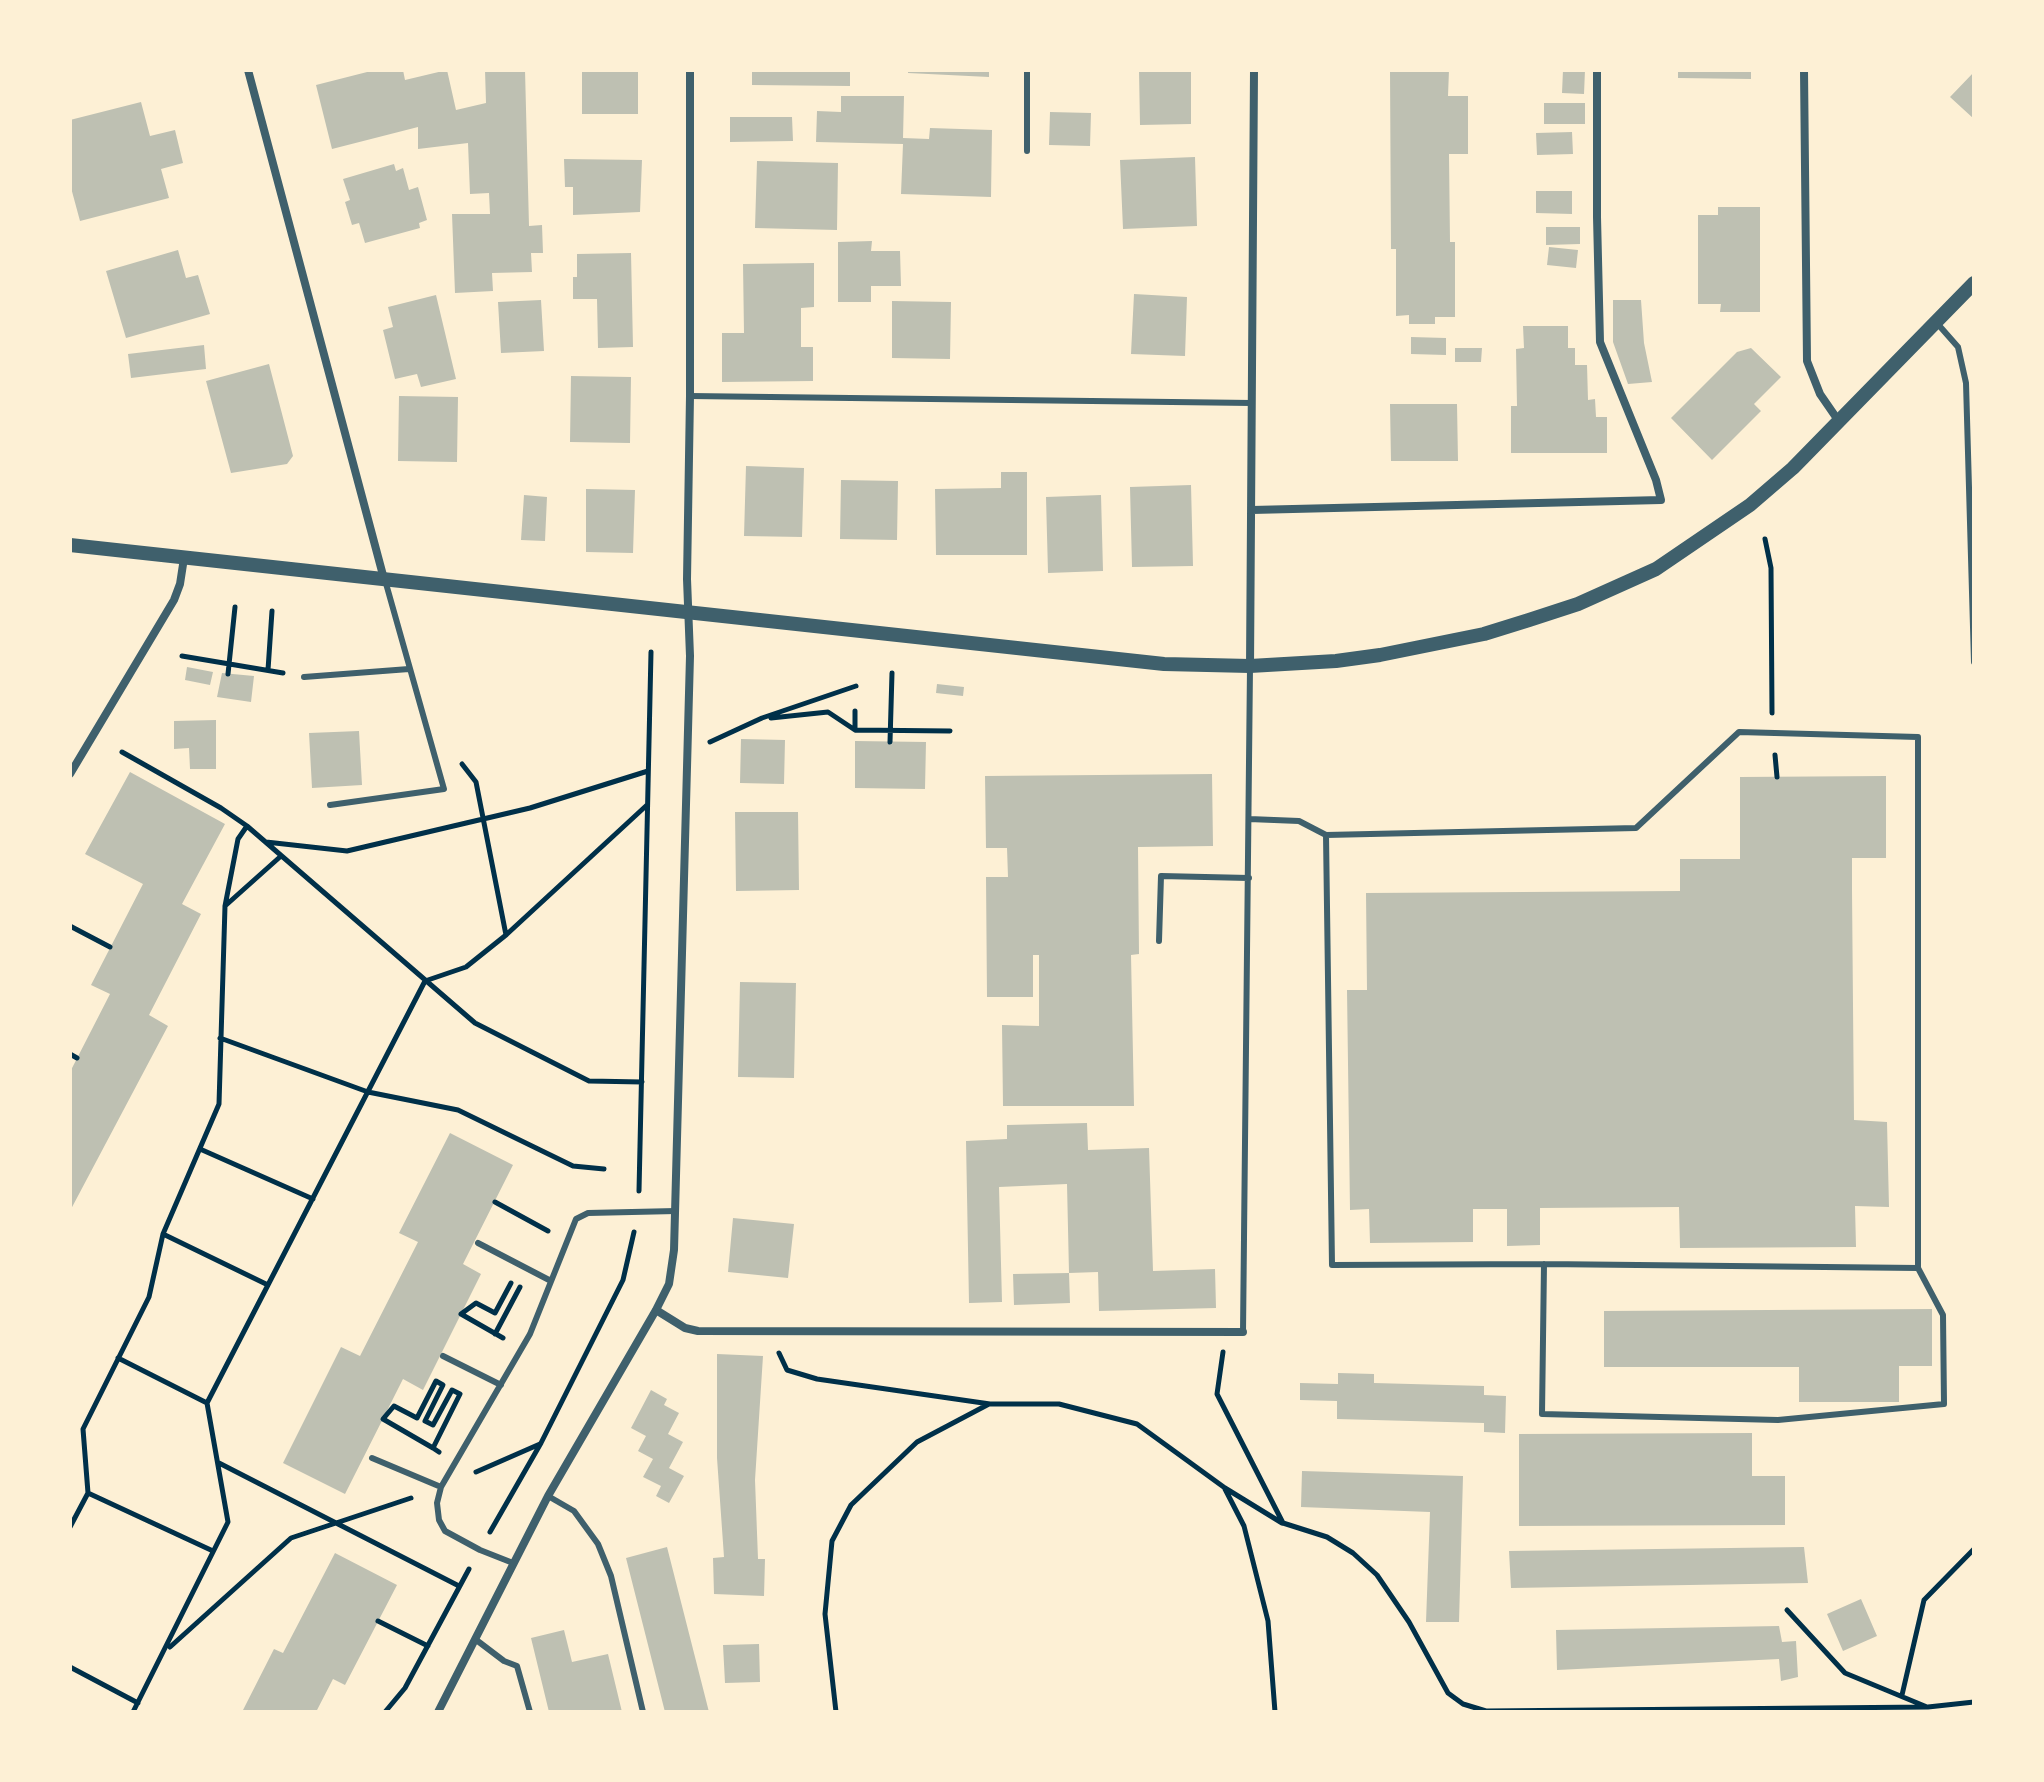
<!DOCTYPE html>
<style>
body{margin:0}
#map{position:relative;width:2044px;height:1782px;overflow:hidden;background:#fdf0d5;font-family:Mulish,sans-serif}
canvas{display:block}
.frame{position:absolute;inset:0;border:72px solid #fdf0d5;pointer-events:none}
</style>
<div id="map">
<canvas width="2044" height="1782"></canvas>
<div class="frame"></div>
</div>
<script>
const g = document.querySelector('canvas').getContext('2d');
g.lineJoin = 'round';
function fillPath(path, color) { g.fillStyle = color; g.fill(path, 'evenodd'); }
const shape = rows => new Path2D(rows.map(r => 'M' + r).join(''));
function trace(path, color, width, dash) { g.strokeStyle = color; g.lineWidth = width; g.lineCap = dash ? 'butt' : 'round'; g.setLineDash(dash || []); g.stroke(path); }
fillPath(shape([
 [375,70,403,70,405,80,447,70,456,110,486,103,485,70,525,70,529,226,542,225,543,253,531,253,532,272,492,273,493,291,455,293,452,214,490,214,489,193,470,194,468,143,418,149,418,127,332,149,316,85],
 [582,70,638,70,638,114,582,114],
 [752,70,850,70,850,86,752,85],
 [908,70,989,70,989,77,908,73],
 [1139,70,1191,70,1191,124,1140,125],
 [1390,70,1449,70,1448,96,1468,96,1468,154,1449,154,1450,242,1455,242,1455,317,1435,317,1435,324,1409,324,1409,315,1396,316,1396,249,1391,249],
 [1563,70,1585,70,1584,94,1562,93],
 [1678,70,1751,70,1751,79,1678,78],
 [1974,72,1974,119,1950,97],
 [841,96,904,96,903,138,929,139,930,128,992,130,991,197,901,194,903,144,816,142,817,111,841,112],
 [141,102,150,136,175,130,183,163,161,169,169,198,80,221,70,184,70,120],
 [1544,103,1585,103,1585,124,1544,124],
 [1050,112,1091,113,1090,146,1049,145],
 [730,117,792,117,793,141,730,142],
 [1572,132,1573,154,1537,155,1536,133],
 [1195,157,1197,226,1123,229,1120,160],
 [564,159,642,160,640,212,573,215,573,187,565,187],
 [757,161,838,163,837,230,755,228],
 [394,164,396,171,403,168,409,190,418,187,427,220,419,223,420,228,365,243,359,223,352,225,345,202,350,200,343,179],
 [1536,191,1572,191,1572,214,1536,213],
 [1718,207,1760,207,1760,312,1720,312,1721,304,1698,304,1698,215,1718,215],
 [1546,227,1580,227,1580,244,1546,245],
 [872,241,871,251,900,251,901,286,871,286,871,302,838,302,838,242],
 [1549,247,1578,250,1576,268,1547,265],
 [178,250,186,278,198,275,210,314,126,338,106,271],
 [631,253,633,347,598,348,597,299,573,299,573,277,577,277,577,254],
 [814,263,814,307,801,308,801,347,813,347,813,381,722,382,722,333,744,333,743,264],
 [1134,294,1187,297,1185,356,1131,354],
 [436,295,456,379,421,387,417,374,395,379,383,330,393,327,388,307],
 [541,300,544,351,501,353,498,302],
 [1613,300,1641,300,1644,343,1652,382,1628,384,1613,342],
 [892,301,951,302,950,359,892,358],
 [1523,326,1568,326,1568,348,1575,348,1575,365,1587,365,1588,400,1595,399,1596,417,1607,417,1607,453,1511,453,1511,406,1517,406,1516,349,1524,348],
 [1411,337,1446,338,1446,355,1411,354],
 [204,345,206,369,131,378,128,354],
 [1455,348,1482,348,1481,362,1455,362],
 [1751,348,1781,377,1754,404,1761,411,1712,460,1671,418,1737,352],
 [269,364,293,456,287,464,231,473,206,381],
 [571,376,631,377,630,443,570,442],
 [399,396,458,397,457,462,398,461],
 [1390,404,1457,404,1458,461,1391,461],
 [746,466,804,468,802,537,744,536],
 [1001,472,1027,472,1027,555,936,555,935,489,1001,488],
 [841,480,898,481,897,540,840,539],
 [1191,485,1193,566,1132,567,1130,487],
 [586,489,635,490,633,553,586,552],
 [524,495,547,497,545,541,521,540],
 [1101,495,1103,571,1048,573,1046,497],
 [187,667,213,672,210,685,185,680],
 [222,673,254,676,251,702,217,697],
 [937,684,964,687,963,696,936,693],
 [216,720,216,769,190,769,189,748,174,749,174,721],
 [359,731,362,785,312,788,309,733],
 [741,739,785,740,784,784,740,783],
 [855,741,926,742,925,789,855,788],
 [130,772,225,824,182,904,201,914,149,1015,168,1026,70,1211,70,1072,110,994,91,985,143,884,85,854],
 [1212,774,1213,846,1138,847,1139,954,1131,955,1134,1106,1003,1106,1002,1025,1039,1026,1039,955,1033,955,1033,997,987,997,986,877,1008,877,1007,848,986,848,985,776],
 [1886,776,1886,858,1852,858,1852,890,1854,1120,1887,1122,1889,1207,1855,1206,1856,1247,1680,1248,1679,1207,1540,1208,1540,1245,1507,1246,1507,1209,1473,1209,1473,1242,1370,1243,1369,1209,1350,1210,1347,990,1367,990,1366,893,1680,891,1680,859,1740,859,1740,777],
 [735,812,798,812,799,890,736,891],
 [740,982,796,983,794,1078,738,1077],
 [1087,1123,1088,1150,1149,1148,1153,1271,1215,1269,1216,1308,1099,1311,1098,1272,1069,1273,1070,1303,1014,1305,1013,1274,1069,1273,1067,1184,999,1187,1002,1302,969,1303,966,1141,1007,1139,1007,1125],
 [450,1133,513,1165,463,1264,481,1274,423,1390,403,1379,345,1494,283,1463,341,1347,360,1356,418,1242,399,1233],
 [733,1218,794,1224,788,1278,728,1272],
 [1932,1309,1932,1366,1899,1366,1899,1402,1799,1402,1799,1367,1604,1367,1604,1311],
 [717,1354,763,1356,755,1480,758,1559,765,1559,764,1596,714,1594,713,1558,724,1557,717,1458],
 [1338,1373,1374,1374,1374,1383,1484,1386,1484,1395,1506,1396,1505,1433,1484,1432,1484,1423,1337,1419,1337,1401,1300,1400,1300,1383,1338,1384],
 [651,1390,667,1399,664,1405,679,1413,668,1434,683,1442,669,1468,684,1476,669,1503,656,1496,661,1486,643,1477,653,1459,638,1451,646,1436,631,1428],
 [1752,1433,1752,1476,1785,1476,1785,1525,1519,1526,1519,1434],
 [1302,1471,1463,1476,1459,1622,1426,1622,1430,1512,1301,1507],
 [667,1547,709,1712,665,1712,626,1558],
 [1804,1547,1808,1583,1511,1588,1509,1551],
 [335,1553,397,1585,345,1685,333,1679,316,1712,242,1712,274,1649,283,1653],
 [1861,1599,1877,1636,1843,1651,1827,1614],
 [1779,1626,1782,1642,1796,1641,1798,1677,1781,1681,1779,1659,1557,1670,1556,1630],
 [564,1630,572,1662,608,1654,622,1712,549,1712,531,1638],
 [759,1644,760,1682,725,1683,723,1645]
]), '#bec0b2');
trace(shape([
 [1765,539,1771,568,1772,713],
 [182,656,283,673],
 [268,670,272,611],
 [228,674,235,607],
 [855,711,855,730,950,731],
 [771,718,828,712,855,730],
 [710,742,762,718,856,686],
 [890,742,892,673],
 [122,752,221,808,247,826,475,1023,589,1081,642,1082],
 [1775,755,1777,777],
 [462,764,476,782,506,935],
 [266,842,347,851,530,808,648,771],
 [225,906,281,856],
 [70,926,110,947],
 [220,1038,368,1092,458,1110,573,1166,604,1169],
 [70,1054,77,1058],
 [200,1149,313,1199],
 [639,1191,651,652],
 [495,1202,548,1231],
 [163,1234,268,1285],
 [495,1334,520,1287],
 [503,1338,461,1314,476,1303,495,1313,511,1283],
 [1223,1352,1217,1394,1283,1523,1327,1537,1353,1553,1377,1575,1409,1622,1448,1693,1463,1704,1486,1711,1928,1707,1974,1702],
 [779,1353,787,1370,817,1379,990,1404,1059,1404,1137,1424,1225,1488,1282,1523],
 [118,1358,207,1403],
 [433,1448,460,1394,452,1390,433,1425,425,1421,443,1385,436,1381,417,1418,394,1406,383,1419,433,1448,439,1452],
 [219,1463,459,1586],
 [476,1472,540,1444],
 [1225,1489,1244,1526,1268,1621,1275,1712],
 [88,1493,213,1551],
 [70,1527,88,1493,83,1429,149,1297,163,1234,219,1104,225,906,238,839,247,826],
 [490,1532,541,1443,623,1280,634,1232],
 [1787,1610,1845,1673,1927,1707],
 [378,1621,428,1646],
 [170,1647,291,1538,411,1498],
 [70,1667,138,1703],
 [1902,1695,1924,1600,1974,1549],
 [133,1712,228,1522,207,1403,425,981,466,967,506,935,647,805],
 [385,1712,405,1688,469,1569],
 [836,1712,825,1614,832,1541,851,1505,917,1442,989,1404]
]), '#003049', 5);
trace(shape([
 [1027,70,1027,151],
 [1936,322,1958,347,1966,383,1974,662],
 [690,396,1252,403],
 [304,677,409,669],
 [330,805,444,789,385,580],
 [1249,819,1299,821,1326,835,1636,828,1739,732,1918,737,1918,1268,1544,1264,1332,1265,1326,835],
 [1159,941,1161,876,1249,878],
 [478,1243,551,1281],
 [1544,1264,1542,1414,1778,1420,1944,1404,1943,1315,1918,1268],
 [1243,1332,1250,667],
 [443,1356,501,1385],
 [372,1458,441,1487],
 [548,1496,574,1511,598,1544,611,1576,643,1712],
 [513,1563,480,1550,445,1531,439,1520,437,1503,441,1487,530,1334,576,1219,588,1213,676,1211],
 [475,1639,504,1661,517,1666,530,1712]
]), '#3f606c', 6);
trace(shape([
 [248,70,384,579],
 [1804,70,1807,361,1820,394,1840,423],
 [1252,510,1661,500,1656,480,1600,342,1597,217,1597,70],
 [1250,666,1254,70],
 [70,774,174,600,180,584,184,558],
 [656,1310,685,1328,698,1331,1243,1332],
 [438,1712,548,1496,656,1310,669,1284,674,1250,690,656,687,579,690,396,690,70]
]), '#3f606c', 8);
trace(shape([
 [70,545,1164,664,1250,666,1336,661,1380,655,1484,634,1529,620,1578,604,1656,569,1750,505,1793,468,1974,283]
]), '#3f606c', 14);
</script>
